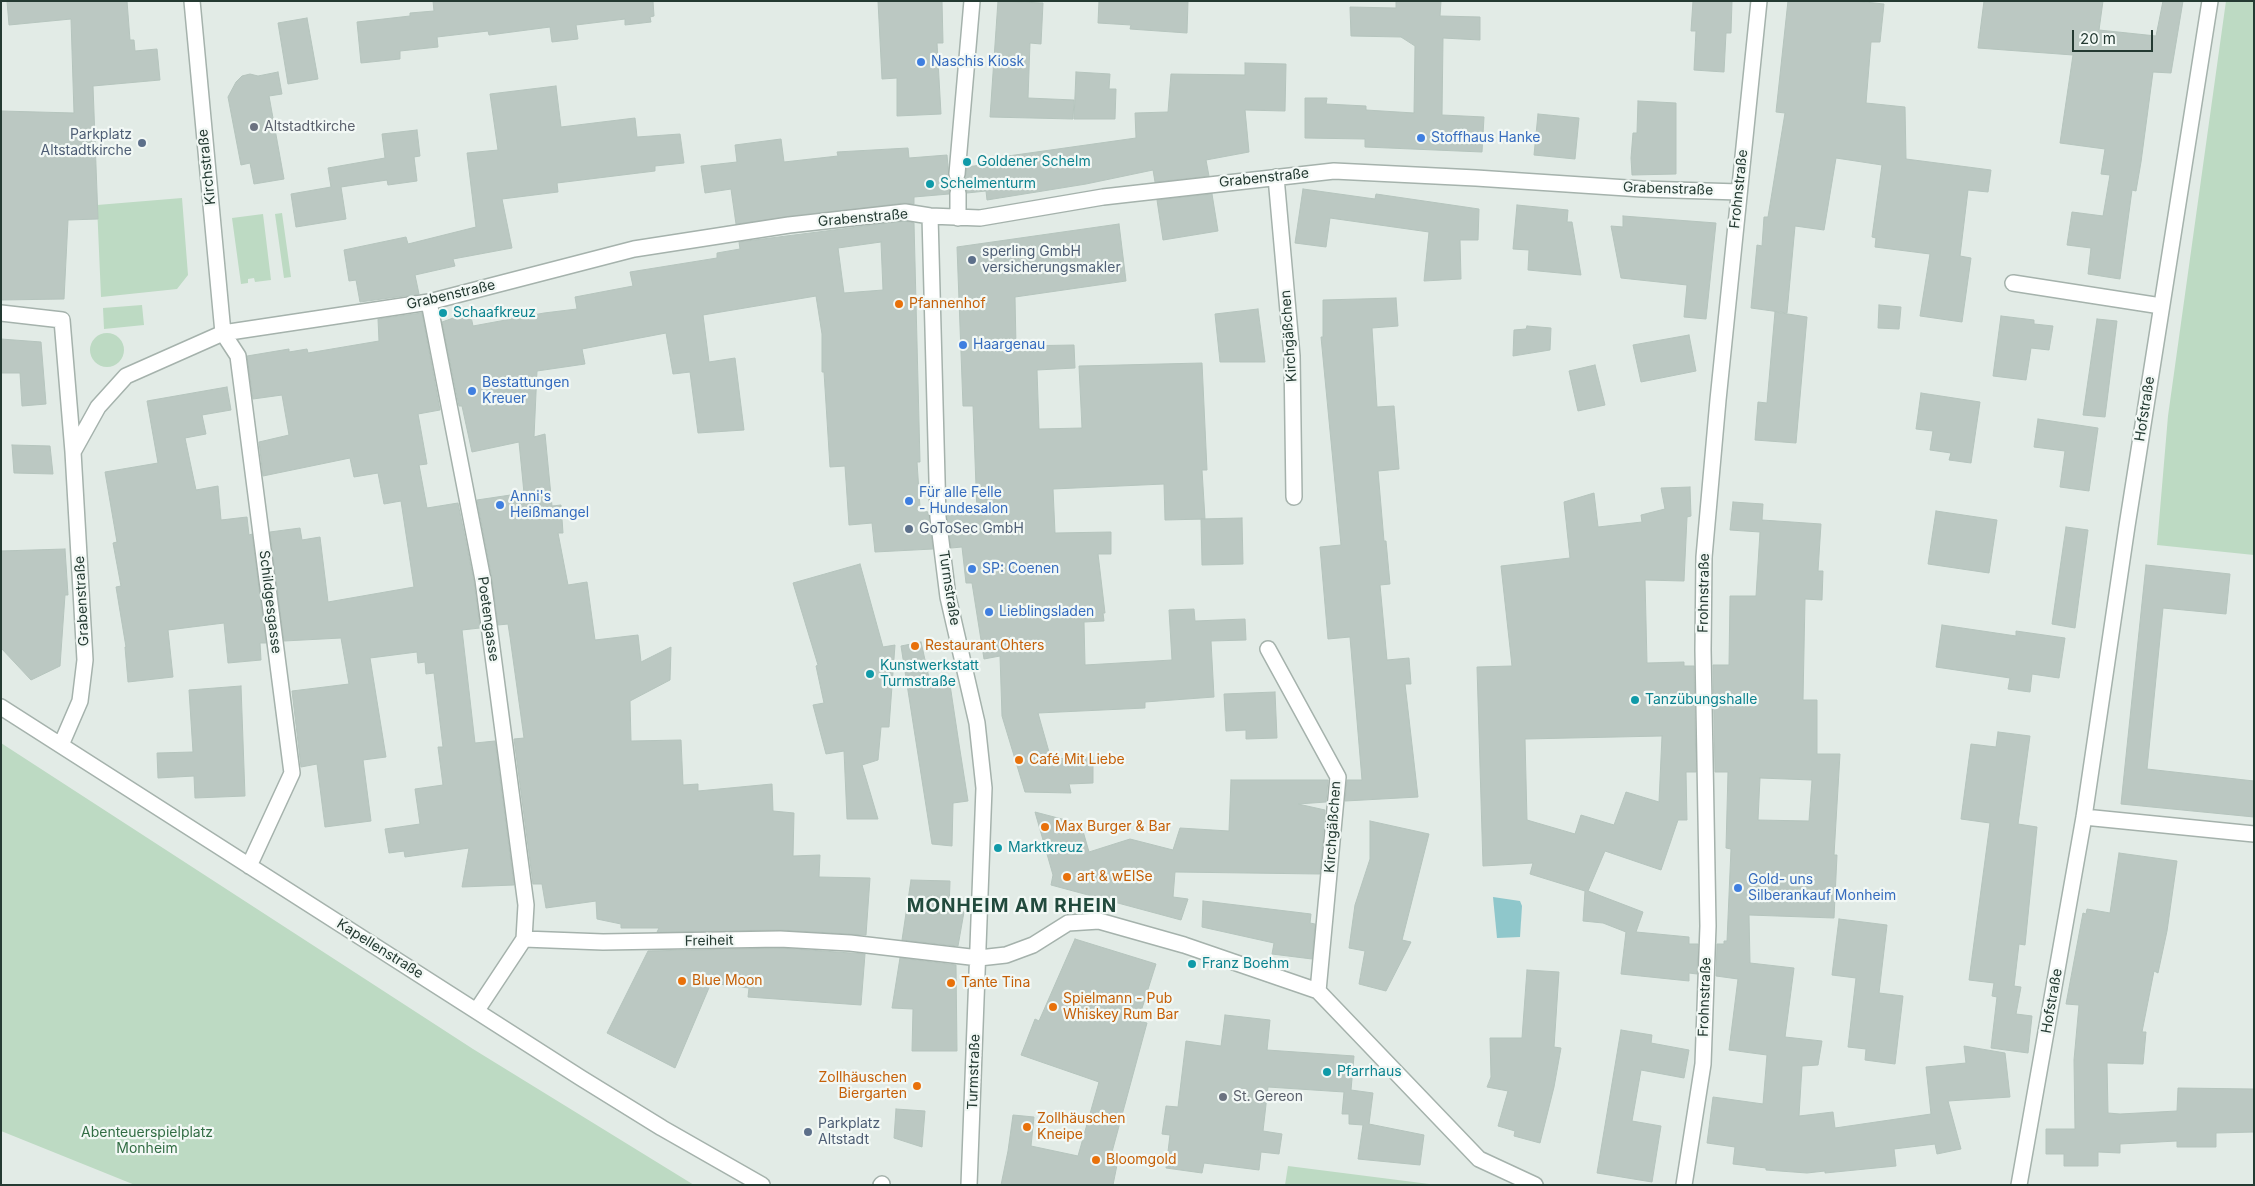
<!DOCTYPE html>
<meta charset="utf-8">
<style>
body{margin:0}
#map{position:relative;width:2255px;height:1186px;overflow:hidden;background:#e2ebe6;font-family:Inter,sans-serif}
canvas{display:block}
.frame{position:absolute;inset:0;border:2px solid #243a32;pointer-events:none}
.scale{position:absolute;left:2072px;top:30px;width:81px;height:22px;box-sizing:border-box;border:2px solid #243a32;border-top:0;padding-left:6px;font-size:15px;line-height:18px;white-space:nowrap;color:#243a32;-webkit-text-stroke:4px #f2f8f5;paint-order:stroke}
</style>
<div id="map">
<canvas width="2255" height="1186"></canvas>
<div class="frame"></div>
<div class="scale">20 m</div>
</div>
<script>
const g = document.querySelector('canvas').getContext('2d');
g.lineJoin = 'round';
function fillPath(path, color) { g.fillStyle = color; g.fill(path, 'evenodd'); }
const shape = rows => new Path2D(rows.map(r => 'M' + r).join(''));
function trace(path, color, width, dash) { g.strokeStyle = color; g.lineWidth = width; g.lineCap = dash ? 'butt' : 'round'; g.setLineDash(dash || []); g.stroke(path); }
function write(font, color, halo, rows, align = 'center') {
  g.font = font + ' Inter,sans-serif'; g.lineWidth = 4.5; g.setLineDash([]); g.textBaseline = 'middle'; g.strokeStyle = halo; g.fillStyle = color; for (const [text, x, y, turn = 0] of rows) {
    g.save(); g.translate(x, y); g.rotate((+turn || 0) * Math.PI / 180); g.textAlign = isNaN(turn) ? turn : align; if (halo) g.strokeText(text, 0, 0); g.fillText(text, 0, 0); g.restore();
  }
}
fillPath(shape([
 [2226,1,2254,1,2254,555,2157,545,2168,416],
 [182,198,188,275,177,289,101,297,97,205],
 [282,213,291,277,284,278,275,214],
 [263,214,271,280,255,282,254,278,248,279,248,283,241,284,232,218],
 [142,305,144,325,104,329,103,308],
 '90 350a17 17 0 1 1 34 0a17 17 0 1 1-34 0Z',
 [1,743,473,1049,694,1185,135,1185,1,1131],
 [1288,1166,1437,1185,1285,1185]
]), '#bddac3');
fillPath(shape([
 [1493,897,1520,901,1522,906,1520,937,1497,938]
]), '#8fc7cb');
const building = shape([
 [7,1,127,1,130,40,134,40,135,51,157,49,160,80,93,86,98,219,68,220,64,299,1,300,1,111,74,113,71,19,9,25,7,1],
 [433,1,653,1,654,16,650,17,651,22,625,25,625,19,576,25,578,39,552,42,550,27,489,35,488,31,437,37,438,47,400,51,400,59,361,63,357,22,410,16,410,13,434,11,433,1],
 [878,1,942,1,943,43,937,43,941,114,897,116,897,78,882,79,878,1],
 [998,1,1043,3,1041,44,1030,43,1028,98,1074,100,1073,119,990,117,998,1],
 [1099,1,1188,1,1187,33,1130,29,1131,25,1098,23,1099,1],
 [1396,1,1441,1,1440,16,1480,17,1480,40,1443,38,1442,115,1484,117,1482,152,1365,147,1365,139,1305,138,1305,98,1327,98,1326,104,1366,106,1366,110,1414,113,1415,46,1401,37,1351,36,1350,7,1396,8,1396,1],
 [1693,1,1732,1,1731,33,1726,33,1724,72,1694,70,1696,31,1691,31,1693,1],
 [1788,1,1855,1,1884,4,1880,42,1871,42,1866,103,1905,107,1906,159,1991,170,1988,192,1968,190,1960,256,1971,258,1962,322,1920,316,1930,254,1875,247,1876,238,1872,237,1882,165,1836,158,1824,230,1795,226,1787,313,1751,308,1757,245,1762,246,1764,217,1768,217,1785,113,1776,112,1788,1],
 [1984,1,2103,1,2099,30,2156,36,2163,1,2183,1,2171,73,2153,72,2141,162,2136,191,2132,190,2120,279,2088,274,2091,248,2067,245,2072,212,2103,216,2110,175,2101,174,2105,149,2060,143,2073,55,1978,48,1984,1],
 [307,18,318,79,288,84,278,23,307,18],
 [1245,63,1286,64,1285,111,1245,110,1249,152,1206,160,1209,176,1155,182,1153,170,1086,184,987,200,986,191,967,193,963,185,958,184,950,188,949,194,914,197,914,204,904,203,736,224,731,189,705,193,701,166,737,162,735,145,781,139,784,162,838,156,837,152,908,148,909,158,947,155,949,178,956,183,960,183,965,179,967,167,1009,161,1008,156,1136,138,1135,113,1168,112,1171,74,1245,75,1245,63],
 [278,72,282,94,269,96,284,179,254,184,250,163,241,165,228,97,236,82,242,76,250,74,258,76,278,72],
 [1076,72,1110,74,1109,89,1116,89,1115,119,1074,119,1076,72],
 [556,86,561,127,635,118,637,137,680,134,684,163,655,166,655,171,557,183,558,192,502,199,512,248,453,259,455,266,415,275,419,294,360,302,356,280,349,281,344,250,406,237,408,244,476,227,467,153,498,150,490,94,556,86],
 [1638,101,1676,103,1676,174,1632,175,1631,158,1633,133,1637,133,1638,101],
 [1538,114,1579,118,1575,159,1534,155,1538,114],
 [417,130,420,156,414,157,417,181,388,185,387,180,341,187,346,219,296,227,291,194,331,187,328,168,385,158,382,134,417,130],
 [1303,189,1375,199,1376,194,1479,209,1478,240,1460,240,1461,279,1424,281,1429,232,1330,218,1326,247,1295,243,1303,189],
 [1212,194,1218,231,1163,240,1157,200,1212,194],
 [1517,205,1568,210,1567,222,1572,222,1581,275,1528,270,1529,250,1513,249,1517,205],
 [1623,216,1716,223,1706,319,1684,317,1687,285,1621,278,1611,226,1623,227,1623,216],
 [905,221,914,223,920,462,917,462,920,507,922,511,928,512,933,549,875,552,872,523,849,525,845,466,830,467,824,372,822,372,822,334,816,296,703,315,709,362,735,358,744,430,698,433,690,372,673,374,666,333,582,349,585,364,537,371,534,437,545,434,552,506,561,505,563,533,558,533,568,585,587,582,595,640,638,635,641,662,671,647,670,680,630,701,631,741,681,740,683,785,698,784,698,791,772,784,773,811,794,813,793,856,820,855,819,877,870,878,866,935,780,930,657,932,659,928,621,928,621,924,597,919,596,901,546,908,542,884,533,884,514,739,524,738,510,637,508,624,498,625,492,578,477,500,524,493,519,442,472,452,462,406,459,406,442,322,470,312,473,326,544,313,577,309,575,297,633,286,630,272,717,258,717,253,740,249,739,242,905,221],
 [881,242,883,290,844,293,838,248,881,242],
 [1119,224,1126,281,1015,297,1016,346,1074,345,1075,368,1037,370,1039,429,1082,428,1079,366,1202,363,1207,470,1202,470,1205,519,1165,520,1164,484,1053,489,1055,533,1111,532,1111,554,1098,554,1105,613,1103,613,1104,621,1084,622,1085,665,1172,660,1169,610,1194,609,1195,621,1245,619,1246,640,1211,641,1214,697,1145,702,1145,708,1038,713,1051,759,1093,757,1093,783,1069,784,1071,793,1025,792,1002,716,1000,656,984,659,972,583,966,583,962,547,951,548,947,516,947,512,977,513,973,406,963,406,957,247,1119,224],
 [1396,298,1398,326,1372,328,1377,407,1394,406,1399,469,1378,471,1384,541,1386,541,1390,584,1380,585,1387,660,1409,658,1411,684,1405,684,1418,797,1345,801,1347,780,1362,780,1350,637,1328,639,1320,547,1341,545,1321,337,1323,337,1323,300,1396,298],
 [1879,305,1901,307,1899,329,1878,328,1879,305],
 [1258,309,1265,362,1220,362,1215,314,1258,309],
 [1775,312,1807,317,1796,443,1755,440,1758,402,1767,403,1775,312],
 [422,313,440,410,418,414,427,464,419,465,427,508,458,503,474,582,480,628,462,630,475,743,495,741,514,885,462,887,469,848,405,857,404,851,389,853,385,829,420,824,415,789,443,785,438,747,443,747,434,673,426,674,425,662,418,663,417,652,370,658,386,757,363,760,371,821,325,827,317,764,301,767,292,691,349,684,341,638,284,641,270,532,300,528,302,540,320,537,328,602,414,587,401,501,384,504,378,473,354,477,350,458,263,476,259,442,289,435,282,395,253,399,247,356,289,349,289,352,307,349,308,353,379,341,378,319,422,313],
 [2001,316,2034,320,2034,324,2053,326,2049,350,2031,348,2026,380,1993,376,2001,316],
 [2097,319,2117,321,2105,417,2083,415,2097,319],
 [1527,326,1551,328,1550,350,1513,356,1514,330,1526,329,1527,326],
 [1689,335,1696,371,1641,382,1633,345,1689,335],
 [1,339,41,342,46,404,22,406,20,373,1,373,1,339],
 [1595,365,1605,405,1578,411,1569,371,1595,365],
 [227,387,231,410,202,415,206,434,185,438,196,490,218,486,221,520,247,517,249,535,252,534,266,643,260,643,261,660,228,663,224,623,168,630,173,677,128,682,125,647,126,647,116,587,121,586,113,543,117,542,105,472,158,463,147,401,227,387],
 [1921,393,1980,402,1971,463,1949,460,1951,453,1930,450,1933,431,1916,429,1921,393],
 [2038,419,2098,428,2089,491,2060,487,2065,451,2034,447,2038,419],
 [12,445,50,446,53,474,14,473,12,445],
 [1690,487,1691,516,1687,517,1684,581,1645,580,1647,663,1684,662,1684,666,1694,666,1696,772,1686,772,1687,820,1678,820,1661,870,1605,851,1588,891,1643,912,1636,932,1689,937,1689,944,1698,944,1697,974,1689,973,1689,981,1621,974,1626,932,1603,923,1583,921,1585,891,1530,874,1533,863,1483,866,1477,667,1512,666,1501,566,1570,558,1564,502,1594,493,1598,527,1642,522,1641,515,1665,509,1661,488,1690,487],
 [1662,736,1659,802,1626,792,1614,825,1581,815,1575,834,1527,820,1525,739,1662,736],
 [1733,502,1763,504,1762,520,1821,524,1818,571,1823,571,1822,600,1805,599,1803,700,1817,700,1817,754,1840,754,1834,855,1837,855,1834,918,1749,915,1750,963,1794,968,1785,1037,1822,1041,1818,1065,1802,1066,1799,1116,1833,1112,1835,1128,1931,1114,1926,1067,1966,1063,1964,1046,2005,1053,2010,1097,1948,1101,1961,1149,1937,1154,1935,1144,1894,1149,1896,1166,1825,1173,1825,1171,1807,1173,1766,1170,1766,1168,1733,1164,1735,1147,1707,1143,1713,1097,1763,1104,1767,1055,1729,1050,1738,979,1716,976,1717,944,1724,944,1724,941,1727,941,1731,849,1726,848,1728,772,1715,772,1713,665,1729,665,1730,596,1756,596,1760,532,1730,530,1733,502],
 [1760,778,1812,780,1809,821,1758,820,1760,778],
 [1936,511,1997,520,1989,573,1928,564,1936,511],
 [1242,518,1243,564,1202,565,1201,519,1242,518],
 [2066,527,2088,530,2075,628,2052,624,2066,527],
 [65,549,68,595,65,595,60,666,31,680,1,648,1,551,65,549],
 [860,564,883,647,895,645,889,727,881,727,878,760,862,765,878,819,847,819,844,751,826,754,813,705,824,703,816,666,818,665,793,583,860,564],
 [2146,565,2230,574,2226,614,2163,608,2147,769,2254,781,2254,817,2121,804,2146,565],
 [1942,625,2016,636,2016,631,2065,638,2059,678,2032,674,2030,692,2008,689,2010,678,1936,667,1942,625],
 [921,642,930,682,949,678,959,744,968,801,953,803,952,846,932,844,901,646,921,642],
 [241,686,245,796,195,798,194,776,158,778,157,753,193,752,189,690,241,686],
 [1275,692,1277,738,1246,739,1246,730,1226,731,1224,694,1275,692],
 [1998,732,2030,736,2018,824,2037,827,2025,945,2019,944,2014,986,2021,987,2016,1014,2032,1016,2028,1053,1991,1048,1997,997,1992,996,1994,983,1969,980,1990,823,1961,819,1971,744,1996,747,1998,732],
 [1231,780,1328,780,1326,802,1298,804,1325,810,1320,874,1175,872,1173,897,1188,899,1181,920,1051,885,1053,875,1035,812,1081,824,1089,852,1130,839,1173,850,1180,828,1229,831,1231,780],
 [1370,821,1429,834,1402,940,1411,942,1386,991,1359,984,1365,951,1349,948,1355,905,1370,859,1370,821],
 [2119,853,2177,861,2167,931,2158,973,2154,971,2142,1032,2146,1032,2143,1064,2107,1063,2108,1113,2120,1114,2177,1111,2178,1088,2254,1089,2254,1132,2216,1133,2216,1147,2177,1147,2177,1141,2120,1144,2120,1153,2098,1152,2098,1166,2064,1166,2064,1154,2046,1154,2046,1129,2075,1129,2074,1060,2079,1005,2066,1004,2083,913,2086,914,2087,909,2110,913,2119,853],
 [911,880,950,881,949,910,964,912,958,946,902,940,911,880],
 [1203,901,1311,914,1310,923,1315,924,1312,959,1272,954,1274,943,1202,927,1203,901],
 [1839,919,1887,925,1879,993,1903,996,1895,1064,1865,1060,1866,1049,1848,1047,1856,978,1832,975,1839,919],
 [1075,939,1156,964,1138,1021,1147,1023,1109,1163,1117,1165,1113,1185,1001,1185,1008,1151,1013,1115,1034,1117,1031,1146,1078,1156,1099,1082,1021,1055,1035,1019,1039,1021,1075,939],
 [780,948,865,954,861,1005,748,997,749,988,711,983,675,1068,607,1033,648,951,780,948],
 [900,958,956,965,957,1051,912,1051,913,1009,892,1008,900,958],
 [1527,970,1559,972,1554,1047,1561,1048,1554,1087,1540,1143,1514,1136,1515,1131,1498,1126,1508,1091,1487,1087,1491,1077,1490,1038,1522,1038,1527,970],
 [1225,1015,1270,1020,1267,1050,1354,1056,1351,1090,1373,1093,1369,1124,1424,1135,1420,1165,1358,1159,1363,1125,1349,1124,1349,1114,1342,1114,1344,1092,1268,1087,1263,1131,1282,1134,1279,1154,1261,1152,1259,1170,1204,1163,1202,1173,1166,1168,1170,1135,1162,1134,1166,1106,1178,1107,1186,1041,1221,1046,1225,1015],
 [1621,1030,1652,1035,1651,1043,1689,1050,1684,1078,1641,1070,1632,1121,1661,1126,1652,1182,1597,1173,1621,1030],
 [896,1109,925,1111,922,1147,894,1138,896,1109]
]);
fillPath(building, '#bbc8c2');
trace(building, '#b5c4bd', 1);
const minor = shape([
 [192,1,223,333,238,356,292,773,249,866],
 [957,174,972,1],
 [1276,177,1292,356,1294,497],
 [958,193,958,218],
 [930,216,938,517,948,597,977,723,984,788,969,1185],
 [2013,283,2161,306],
 [429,302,483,580,526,905,524,939,477,1010],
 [1,313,62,320,73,452,85,660,80,701,61,745],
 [73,452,98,407,126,376,223,333,429,302,634,249,789,225,905,212,930,216,980,218,1103,197,1334,171,1476,178,1642,189,1739,192],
 [1268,649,1338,777,1318,991],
 [1,707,581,1078,662,1128,762,1185],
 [2084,817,2254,834],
 [524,939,603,942,780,939,850,943,979,958,1006,955,1033,945,1068,923,1099,921,1184,945,1318,991,1479,1159,1535,1185],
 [881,1185,882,1184],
 [1684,1185,1703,1064,1708,926,1703,650,1704,557,1718,400,1759,1],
 [2019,1185,2084,817,2127,526,2210,1]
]);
trace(minor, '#a5b2ac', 18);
trace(minor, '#fff', 15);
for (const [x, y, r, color] of [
 [921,62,5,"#3f7fe0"],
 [254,127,5,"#6b7280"],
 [1421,138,5,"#3f7fe0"],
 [142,143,5,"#5c6f8a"],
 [967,162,5,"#0f9aa8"],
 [930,184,5,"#0f9aa8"],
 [972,260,5,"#5c6f8a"],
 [899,304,5,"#e8710a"],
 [443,313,5,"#0f9aa8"],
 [963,345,5,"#3f7fe0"],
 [472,391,5,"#3f7fe0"],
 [909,501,5,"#3f7fe0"],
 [500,505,5,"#3f7fe0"],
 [909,529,5,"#5c6f8a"],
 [972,569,5,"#3f7fe0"],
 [989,612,5,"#3f7fe0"],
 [915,646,5,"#e8710a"],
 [870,674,5,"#0f9aa8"],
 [1635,700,5,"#0f9aa8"],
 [1019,760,5,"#e8710a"],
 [1045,827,5,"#e8710a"],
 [998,848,5,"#0f9aa8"],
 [1067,877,5,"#e8710a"],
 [1738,888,5,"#3f7fe0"],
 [1192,964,5,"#0f9aa8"],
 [682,981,5,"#e8710a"],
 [951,983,5,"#e8710a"],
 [1053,1007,5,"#e8710a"],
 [1327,1072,5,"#0f9aa8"],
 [917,1086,5,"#e8710a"],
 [1223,1097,5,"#6b7280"],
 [1027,1127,5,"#e8710a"],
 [808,1132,5,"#5c6f8a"],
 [1096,1160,5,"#e8710a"]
]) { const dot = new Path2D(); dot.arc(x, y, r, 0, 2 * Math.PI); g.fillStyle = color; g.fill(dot); trace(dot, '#f2f8f5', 2); }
write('14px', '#366cbe', '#f2f8f5', [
 ["Naschis Kiosk",931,62],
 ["Stoffhaus Hanke",1431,138],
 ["Haargenau",973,345],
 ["Bestattungen",482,383],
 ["Kreuer",482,399],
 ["Für alle Felle",919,493],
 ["- Hundesalon",919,509],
 ["Anni's",510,497],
 ["Heißmangel",510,513],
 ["SP: Coenen",982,569],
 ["Lieblingsladen",999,612],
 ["Gold- uns",1748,880],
 ["Silberankauf Monheim",1748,896]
], 'left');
write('14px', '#5b616d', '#f2f8f5', [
 ["Altstadtkirche",264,127],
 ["St. Gereon",1233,1097]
], 'left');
write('14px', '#4e5e75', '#f2f8f5', [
 ["Parkplatz",132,135,"right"],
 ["Altstadtkirche",132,151,"right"],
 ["sperling GmbH",982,252],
 ["versicherungsmakler",982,268],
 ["GoToSec GmbH",919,529],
 ["Parkplatz",818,1124],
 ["Altstadt",818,1140]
], 'left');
write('14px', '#0d838f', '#f2f8f5', [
 ["Goldener Schelm",977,162],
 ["Schelmenturm",940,184],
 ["Schaafkreuz",453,313],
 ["Kunstwerkstatt",880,666],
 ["Turmstraße",880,682],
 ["Tanzübungshalle",1645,700],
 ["Marktkreuz",1008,848],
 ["Franz Boehm",1202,964],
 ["Pfarrhaus",1337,1072]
], 'left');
write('14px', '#243a32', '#f2f8f5', [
 ["Kirchstraße",207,167,-96],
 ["Grabenstraße",1264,178,-6],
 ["Grabenstraße",1668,189,2],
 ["Frohnstraße",1739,189,-84],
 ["Grabenstraße",863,218,-5],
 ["Grabenstraße",451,295,-13],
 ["Kirchgäßchen",1289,336,-94],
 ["Hofstraße",2145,409,-81],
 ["Turmstraße",949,588,81],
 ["Frohnstraße",1704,593,-89],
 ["Grabenstraße",82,601,-93],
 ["Schildgesgasse",270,602,83],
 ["Poetengasse",488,619,82],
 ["Kirchgäßchen",1333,827,-86],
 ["Freiheit",709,941,-1],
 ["Kapellenstraße",380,949,32],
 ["Frohnstraße",1705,997,-88],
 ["Hofstraße",2052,1001,-80],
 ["Turmstraße",974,1072,-88]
]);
write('14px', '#c56008', '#f2f8f5', [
 ["Pfannenhof",909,304],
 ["Restaurant Ohters",925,646],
 ["Café Mit Liebe",1029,760],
 ["Max Burger & Bar",1055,827],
 ["art & wEISe",1077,877],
 ["Blue Moon",692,981],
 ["Tante Tina",961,983],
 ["Spielmann - Pub",1063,999],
 ["Whiskey Rum Bar",1063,1015],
 ["Zollhäuschen",907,1078,"right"],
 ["Biergarten",907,1094,"right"],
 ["Zollhäuschen",1037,1119],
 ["Kneipe",1037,1135],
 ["Bloomgold",1106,1160]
], 'left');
write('14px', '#326d44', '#f2f8f5', [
 ["Abenteuerspielplatz",147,1133],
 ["Monheim",147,1149]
]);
g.letterSpacing = '1px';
write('bold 19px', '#224a3d', '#f2f8f5', [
 ["MONHEIM AM RHEIN",1012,906]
]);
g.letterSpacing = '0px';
</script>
